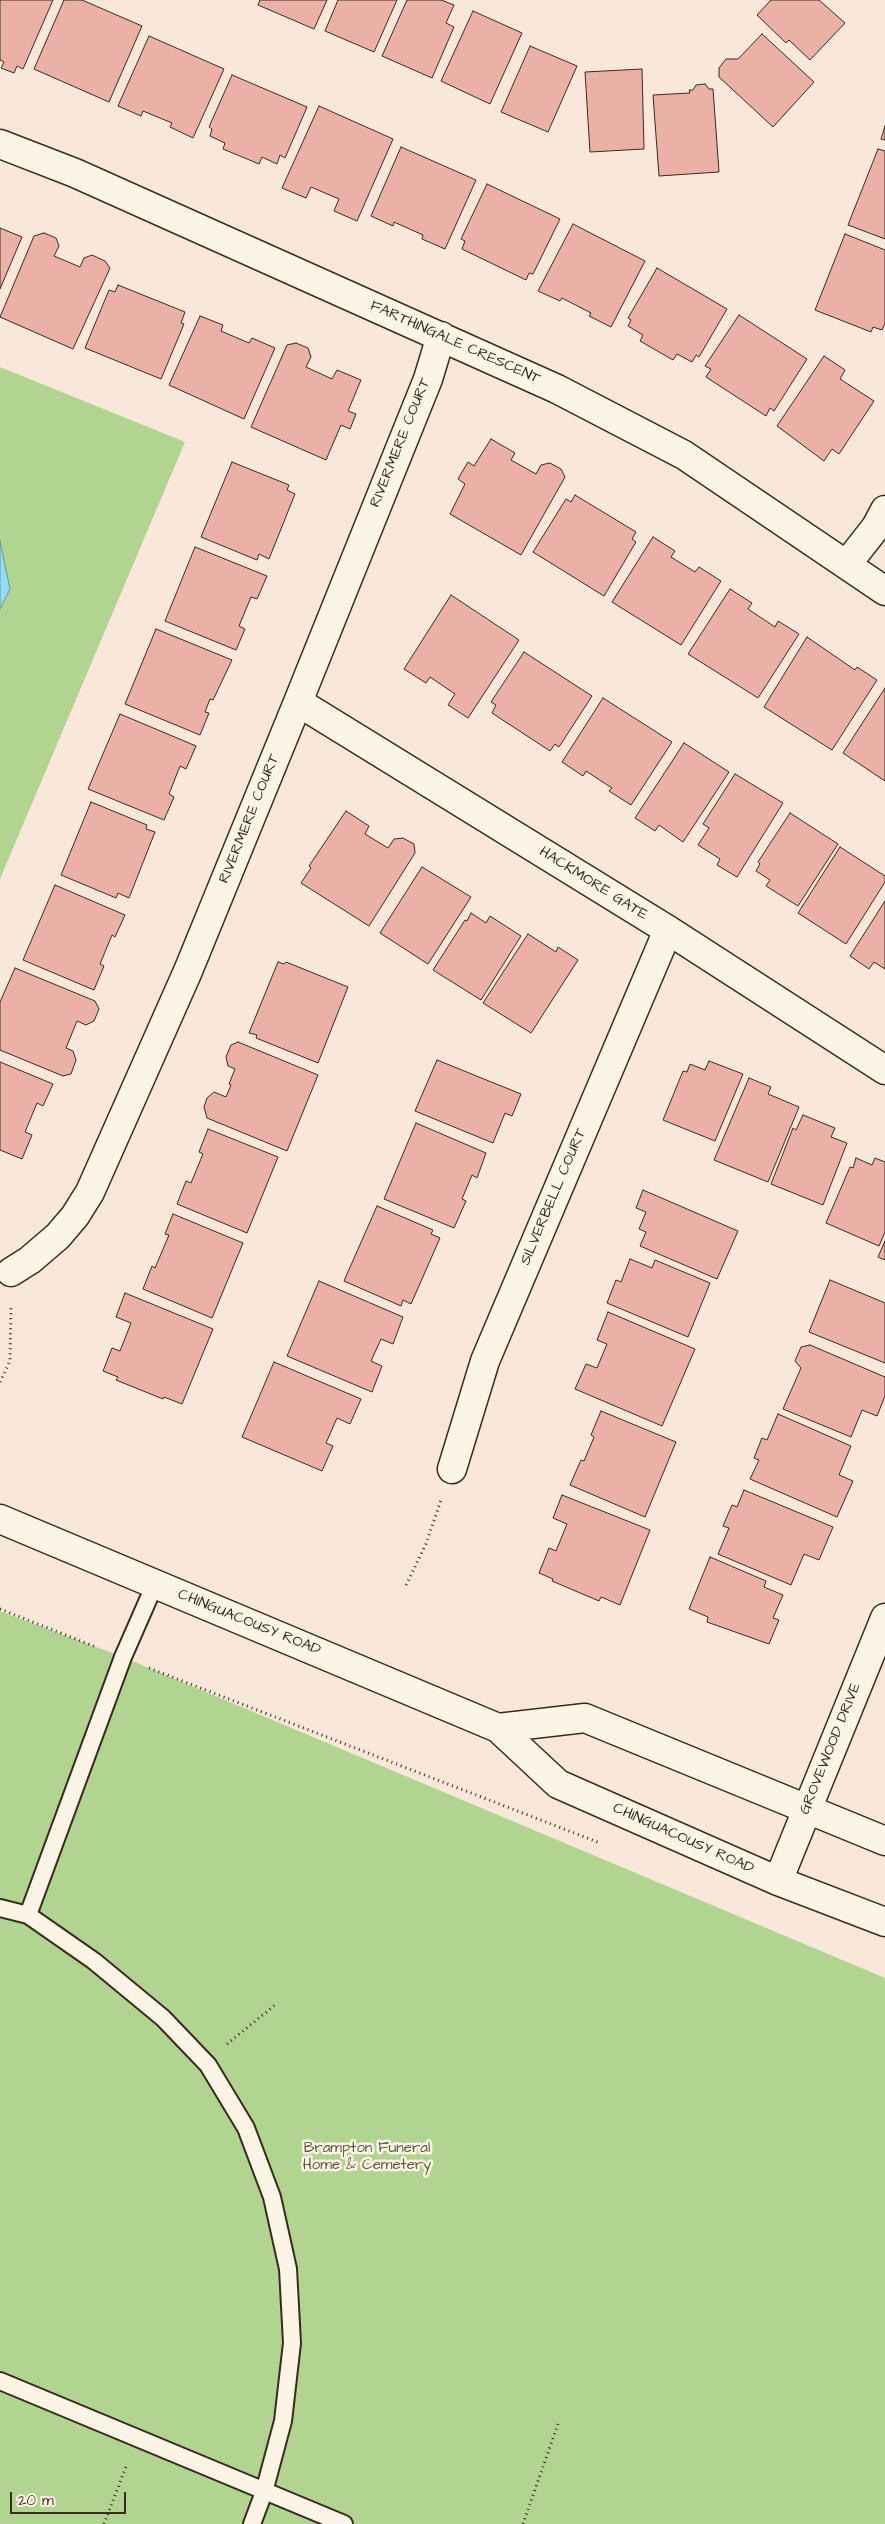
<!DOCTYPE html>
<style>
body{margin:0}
#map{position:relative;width:885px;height:2524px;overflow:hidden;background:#f9e7d9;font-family:"Architects Daughter",sans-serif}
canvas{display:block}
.scale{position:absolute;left:10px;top:2492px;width:116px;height:22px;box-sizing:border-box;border:2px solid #3b2a1e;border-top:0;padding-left:6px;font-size:15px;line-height:18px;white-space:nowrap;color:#3b2a1e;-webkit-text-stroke:4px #fcf5e5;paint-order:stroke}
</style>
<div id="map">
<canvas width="885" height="2524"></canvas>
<div class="scale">20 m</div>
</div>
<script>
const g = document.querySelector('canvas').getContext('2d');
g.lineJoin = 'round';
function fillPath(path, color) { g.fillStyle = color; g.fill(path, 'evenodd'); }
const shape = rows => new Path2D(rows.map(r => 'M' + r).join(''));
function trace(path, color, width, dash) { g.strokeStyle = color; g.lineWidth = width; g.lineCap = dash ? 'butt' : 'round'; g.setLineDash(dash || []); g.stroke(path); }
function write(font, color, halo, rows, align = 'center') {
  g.font = font + ' "Architects Daughter",sans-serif'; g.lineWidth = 5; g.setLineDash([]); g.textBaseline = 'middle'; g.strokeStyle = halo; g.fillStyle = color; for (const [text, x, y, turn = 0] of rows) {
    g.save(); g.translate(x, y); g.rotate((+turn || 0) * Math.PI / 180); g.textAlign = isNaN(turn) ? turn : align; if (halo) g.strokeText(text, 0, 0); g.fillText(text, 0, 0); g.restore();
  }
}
fillPath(shape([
 [0,367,185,442,0,879],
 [0,1611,123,1657,885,1978,885,2524,0,2524]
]), '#b1d591');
const water = shape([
 [0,541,10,589,0,609,0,541]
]);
fillPath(water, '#92ddf3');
trace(water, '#6f959e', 1);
const building = shape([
 [0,0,53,0,23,69,17,66,14,73,1,68,4,62,0,60,0,0],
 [64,0,82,0,142,26,109,102,34,69,64,0],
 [260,0,327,0,314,29,258,5,260,0],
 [338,0,397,0,374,52,325,31,338,0],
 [407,0,441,0,454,5,446,23,454,27,432,78,382,56,407,0],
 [771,0,819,0,845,23,810,60,789,40,786,43,757,15,771,0],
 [473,11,522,33,490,104,441,81,473,11],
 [762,34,814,82,773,127,719,77,719,68,726,59,738,59,762,34],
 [149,36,224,69,193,138,170,127,172,123,143,111,141,116,118,106,149,36],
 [530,46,577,66,548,132,501,112,530,46],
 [642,69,644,149,590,152,585,72,642,69],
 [232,75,307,107,285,158,280,155,277,164,262,157,259,164,223,149,225,143,210,136,212,129,209,127,232,75],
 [705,84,709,89,713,89,719,172,659,176,653,95,690,93,689,90,693,90,696,85,705,84],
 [319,106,393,139,357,221,334,211,339,199,311,187,306,198,282,188,319,106],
 [885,126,885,140,881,139,885,126],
 [401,147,476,180,445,249,422,239,423,235,394,222,393,226,371,216,401,147],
 [878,149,885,151,885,239,848,225,878,149],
 [487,184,560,219,533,274,529,273,526,280,462,249,465,241,461,239,487,184],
 [573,224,645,261,611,327,589,316,591,313,562,298,560,301,538,291,573,224],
 [0,228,22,237,0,289,0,228],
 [44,233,56,238,59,246,54,256,80,267,84,258,92,255,105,261,110,268,73,349,0,317,34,236,44,233],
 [845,234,885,250,885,323,882,330,873,327,871,332,815,310,845,234],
 [657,268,727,309,699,357,696,355,692,362,677,354,673,360,640,341,643,335,628,326,631,320,628,318,657,268],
 [118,285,185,312,181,323,184,324,161,379,85,348,109,290,115,292,118,285],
 [739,315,807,359,774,411,770,408,766,416,706,377,711,369,705,366,739,315],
 [200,316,223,325,221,331,249,343,252,338,275,348,244,419,169,385,200,316],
 [296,343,308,348,311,357,306,367,332,379,337,370,361,380,348,411,356,414,350,429,341,425,326,460,251,427,287,345,296,343],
 [824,356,845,370,840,379,874,401,839,454,832,449,824,461,777,426,824,356],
 [491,439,515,453,511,460,536,474,541,465,550,463,561,469,565,477,521,555,450,514,465,484,458,479,468,462,474,466,491,439],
 [232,462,289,485,287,490,295,494,269,559,259,554,257,560,201,537,232,462],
 [575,495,636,532,632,539,636,542,604,596,533,552,566,499,571,502,575,495],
 [653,537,675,551,671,557,695,572,699,567,721,581,681,645,612,602,653,537],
 [195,547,267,576,257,599,251,597,239,626,245,629,236,650,165,621,195,547],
 [730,589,752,603,748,609,775,627,778,621,799,634,758,698,688,654,730,589],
 [451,595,519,640,468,718,448,705,455,694,430,677,426,683,404,669,451,595],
 [156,629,232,660,213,700,210,699,205,712,209,713,200,735,125,704,156,629],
 [807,637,855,670,857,667,877,680,832,750,764,707,807,637],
 [524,652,592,696,559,747,555,744,550,751,492,713,496,705,491,702,524,652],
 [885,688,885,781,843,753,885,688],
 [603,698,672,742,631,805,609,791,612,788,586,771,583,776,562,762,603,698],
 [120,714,196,746,186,769,180,766,169,794,174,797,164,820,88,789,120,714],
 [684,743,729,772,683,842,659,825,655,831,635,818,684,743],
 [735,774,783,803,737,877,717,865,720,859,698,845,709,828,703,824,735,774],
 [91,802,147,825,146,829,155,832,129,898,118,893,116,898,61,875,91,802],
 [346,811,369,826,365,834,388,848,394,839,403,838,414,844,415,853,369,926,301,883,311,868,309,866,346,811],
 [790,813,838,844,798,906,766,886,770,880,756,871,760,864,758,862,790,813],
 [840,847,885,876,885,882,846,944,798,913,840,847],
 [422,867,471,897,428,964,380,933,422,867],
 [55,885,125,915,115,937,112,935,100,964,104,966,94,990,23,960,55,885],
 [885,901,885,969,874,962,869,969,850,956,885,901],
 [471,913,486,923,490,916,521,936,481,1000,433,970,465,920,467,921,471,913],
 [528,934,556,952,558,947,578,960,531,1033,483,1003,528,934],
 [278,962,284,964,286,962,348,987,318,1063,256,1038,257,1035,249,1033,278,962],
 [15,968,95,1001,99,1009,94,1021,86,1025,77,1021,66,1048,73,1051,76,1060,71,1074,63,1076,0,1050,0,1002,15,968],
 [238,1042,318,1075,287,1151,207,1118,204,1107,207,1098,214,1092,226,1097,231,1085,229,1084,235,1069,228,1066,226,1057,231,1045,238,1042],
 [437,1060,521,1094,512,1116,505,1113,493,1143,415,1111,437,1060],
 [709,1061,743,1074,715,1141,663,1120,683,1071,687,1072,690,1064,705,1070,709,1061],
 [0,1062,53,1084,43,1106,37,1103,25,1132,32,1135,22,1159,0,1150,0,1062],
 [749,1078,771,1087,768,1094,799,1107,768,1182,714,1160,749,1078],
 [803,1115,835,1128,831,1137,847,1143,823,1205,771,1184,793,1128,796,1130,803,1115],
 [416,1123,486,1153,477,1178,472,1175,462,1199,466,1201,454,1228,384,1199,416,1123],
 [208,1129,278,1157,247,1233,177,1204,186,1181,191,1183,203,1154,199,1152,208,1129],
 [856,1158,872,1165,875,1158,885,1162,885,1232,879,1246,826,1223,850,1167,853,1168,856,1158],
 [643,1190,738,1231,717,1279,640,1246,646,1232,639,1229,646,1212,636,1208,643,1190],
 [377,1206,433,1230,431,1234,440,1238,411,1304,403,1300,401,1306,344,1281,377,1206],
 [173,1214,243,1243,212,1318,143,1289,152,1266,155,1268,169,1235,165,1234,173,1214],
 [885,1241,885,1260,878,1257,885,1241],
 [630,1259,652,1268,655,1260,710,1283,688,1337,607,1303,616,1280,621,1282,630,1259],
 [830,1280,885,1303,885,1363,809,1332,830,1280],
 [319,1281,403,1317,393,1344,381,1339,371,1361,382,1366,372,1392,287,1356,319,1281],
 [125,1293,213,1329,182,1404,164,1397,163,1399,116,1380,118,1377,103,1371,112,1348,120,1351,131,1323,116,1317,125,1293],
 [608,1312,695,1349,662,1426,575,1389,586,1364,597,1368,607,1344,597,1340,608,1312],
 [810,1345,885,1377,885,1396,877,1416,862,1410,851,1437,783,1409,801,1368,795,1361,801,1347,810,1345],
 [274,1362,361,1399,350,1424,337,1418,326,1443,333,1446,322,1471,242,1437,274,1362],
 [601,1411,676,1442,645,1517,570,1485,581,1460,584,1461,594,1437,591,1435,601,1411],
 [778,1414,851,1446,839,1475,853,1481,837,1517,750,1479,759,1460,754,1458,762,1438,767,1440,778,1414],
 [744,1490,833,1527,819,1560,804,1554,791,1585,718,1554,729,1528,723,1526,732,1505,737,1507,744,1490],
 [562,1495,650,1530,620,1605,601,1597,599,1601,552,1581,553,1579,539,1573,549,1548,556,1551,567,1524,553,1518,562,1495],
 [710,1557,766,1581,764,1587,783,1595,773,1618,779,1620,769,1644,707,1622,708,1617,689,1609,710,1557]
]);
fillPath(building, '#ebb1a7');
trace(building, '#3b2a1e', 1);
const lane = shape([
 [0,1908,28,1915,94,1961,163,2018,208,2065,246,2128,272,2197,288,2269,292,2343,283,2421,264,2492,252,2524],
 [28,1915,123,1657,155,1584],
 [0,2381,344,2524]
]);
const street = shape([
 [0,144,75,173,557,389,684,455,885,591],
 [847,564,876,527,885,510],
 [298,702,668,930,885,1070],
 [11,1272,30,1260,58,1236,75,1216,90,1192,188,971,298,702,428,379,441,336],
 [452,1469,485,1361,668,930]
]);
const secondary = shape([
 [0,1519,498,1728,558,1784,778,1881,885,1922],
 [498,1728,585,1718,885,1841],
 [778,1881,885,1618]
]);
trace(lane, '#3b2a1e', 20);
trace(street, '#3b2a1e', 31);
trace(secondary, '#3b2a1e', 31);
trace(shape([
 [0,1382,10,1361,11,1305],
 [406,1585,426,1544,441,1500],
 [0,1609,96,1647],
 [149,1668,600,1843],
 [227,2044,275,2005],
 [104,2524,127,2464],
 [523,2524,559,2421]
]), '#3b2a1e', 3, [1, 4]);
trace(lane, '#fcf5e5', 16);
trace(street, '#fcf5e5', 28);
trace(secondary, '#fcf5e5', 28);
write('15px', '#3b2a1e', '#fcf5e5', [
 ["FARTHINGALE CRESCENT",455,343,24],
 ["RIVERMERE COURT",401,443,-68],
 ["RIVERMERE COURT",250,819,-68],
 ["HACKMORE GATE",593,884,32],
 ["SILVERBELL COURT",554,1197,-67],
 ["CHINGUACOUSY ROAD",249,1623,22],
 ["GROVEWOOD DRIVE",831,1749,-68],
 ["CHINGUACOUSY ROAD",683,1839,24]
]);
write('15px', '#58553b', '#fcf5e5', [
 ["Brampton Funeral",367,2149],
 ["Home & Cemetery",367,2166]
]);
</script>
